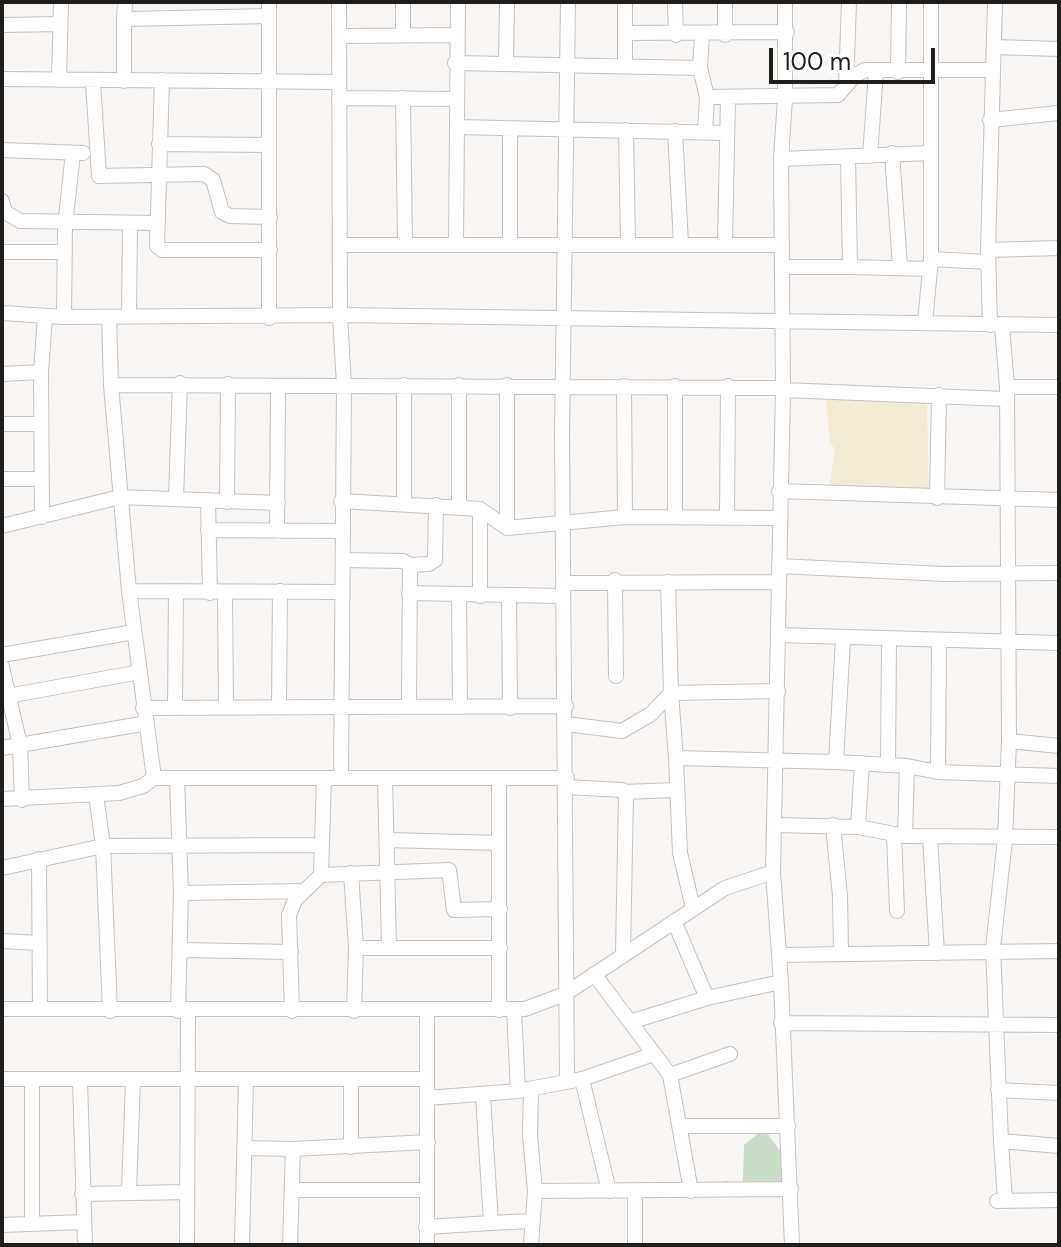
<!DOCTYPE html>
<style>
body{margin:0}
#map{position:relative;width:1061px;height:1247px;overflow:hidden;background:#f8f5f3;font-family:"DM Sans",sans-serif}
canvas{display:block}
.frame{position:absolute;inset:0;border:4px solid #1f1e1d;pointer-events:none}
.scale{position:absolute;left:769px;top:48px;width:166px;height:36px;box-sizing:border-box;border:4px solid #1f1e1d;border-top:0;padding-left:10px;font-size:24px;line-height:28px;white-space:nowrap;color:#1f1e1d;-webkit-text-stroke:6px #fff;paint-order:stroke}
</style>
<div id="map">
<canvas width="1061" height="1247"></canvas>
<div class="frame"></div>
<div class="scale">100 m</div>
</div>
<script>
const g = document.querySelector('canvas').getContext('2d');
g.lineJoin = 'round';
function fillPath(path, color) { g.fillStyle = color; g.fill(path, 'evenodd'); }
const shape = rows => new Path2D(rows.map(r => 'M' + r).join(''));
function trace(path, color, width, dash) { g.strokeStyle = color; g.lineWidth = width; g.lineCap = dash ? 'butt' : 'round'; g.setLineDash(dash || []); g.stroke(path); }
fillPath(shape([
 [826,400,927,401,929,498,828,497,835,449,830,443]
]), '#f4ebd5');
fillPath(shape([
 [764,1129,787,1160,789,1186,723,1186,724,1181,743,1182,744,1145]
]), '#caddc8');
const minor = shape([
 [269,2,269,318],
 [339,2,340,315,344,386,341,777],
 [625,2,625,66],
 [675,2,676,35],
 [785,2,785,98,781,159,783,390,773,872,781,982,792,1245],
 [124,19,125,2],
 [2,25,60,24],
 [625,33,787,32],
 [403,35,403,2],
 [702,35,700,68,707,97],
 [725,35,725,2],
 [340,36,455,35],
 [994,47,1059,49],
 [455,63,700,68],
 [506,63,507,2],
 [898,72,899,2],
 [2,79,339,82],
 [59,80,61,2],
 [162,80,157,246,162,250,270,250],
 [124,81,124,19,269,16],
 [93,82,99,176,204,174,213,180,222,212,230,216,270,217],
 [846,85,849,2],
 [340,98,457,99],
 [403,98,405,243],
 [990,120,1059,113],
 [457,127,726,133],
 [510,129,510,243],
 [626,130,628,243],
 [675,131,681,243],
 [705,131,707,97,838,95,854,76,865,70,991,70],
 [159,144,269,145],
 [2,150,83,153],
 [892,153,900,267],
 [870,156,876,72],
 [781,159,930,153],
 [2,201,5,212,20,221,157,223],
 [456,243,458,2],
 [725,244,728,98],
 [341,245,782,245],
 [988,250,1059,248],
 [2,252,65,252],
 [931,259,988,262],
 [782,267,850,267,848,158],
 [850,267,930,269],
 [2,313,64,317,340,315,1059,325],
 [64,317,65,226,73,153],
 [109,317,111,385,129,591,154,778],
 [129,317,130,223],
 [925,322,931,259,931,2],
 [990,325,988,250,995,2],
 [1002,326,1007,387,1009,741,1005,839,993,948,1001,1141,1059,1146],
 [2,374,41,372],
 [111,385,783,388],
 [404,385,404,502],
 [507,385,507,528],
 [624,386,625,517],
 [675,386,675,517],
 [1007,387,1059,387],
 [783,390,1005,399],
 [2,424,41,424],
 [2,479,40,479],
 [779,491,1059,500],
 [176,498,180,383],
 [937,498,939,395],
 [208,500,210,593],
 [341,501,480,509,507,528,625,517,779,518],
 [227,502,228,384],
 [459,507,459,385],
 [480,509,480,596],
 [42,517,41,372,45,316],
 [727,517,728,386],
 [2,526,120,497,278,503],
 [208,530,341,531],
 [277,531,278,387],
 [344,560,403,561,410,565,409,704],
 [410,565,429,564,435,560,436,505],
 [779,566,944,574,1059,573],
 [615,580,616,676],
 [668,582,671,693,778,691],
 [564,583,778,582],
 [129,591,342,592],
 [225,593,226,708],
 [409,593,563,596],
 [459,594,460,707],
 [509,596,510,708],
 [778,635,1059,643],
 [2,655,134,632],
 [2,667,20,745,22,800],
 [2,697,140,672],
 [279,706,280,591],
 [143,708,566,706],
 [175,708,176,591],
 [566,724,622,731,651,714,671,693,676,758,836,762,907,766,938,772,1059,776],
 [1009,741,1059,746],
 [2,748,147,723],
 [676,758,680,853,693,908],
 [836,762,843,639],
 [888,764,889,641],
 [938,772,939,641],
 [177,778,181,893,178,1011],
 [385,779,389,947],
 [499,779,499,1010],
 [566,787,622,790,626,794,623,953],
 [624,792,675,790],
 [96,795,103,846,110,1011],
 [2,799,119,793,143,786,154,778,567,778],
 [775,825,858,827,905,836,1059,837],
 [833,825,840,896,841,952],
 [858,827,862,763],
 [894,835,897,911],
 [905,836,907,766],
 [930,837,937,953],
 [388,840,499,843],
 [39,859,40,1008],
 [2,868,103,846,320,845],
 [351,873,356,948],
 [321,875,324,778],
 [181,893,304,891],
 [674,921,707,998],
 [2,941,39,943],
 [181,950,291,952],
 [780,955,1059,951],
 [594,974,670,1075],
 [2,1009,525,1009,565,994,725,888,773,872],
 [514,1010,518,1091],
 [292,1011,289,915,295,900,321,875,449,870,454,910,500,909],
 [354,1011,356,948,500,948],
 [427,1011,427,1245],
 [630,1022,707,998,781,982],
 [781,1023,1059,1025],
 [2,1079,427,1079],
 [32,1079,32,1224],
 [582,1079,609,1191],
 [80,1080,85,1245],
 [351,1082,351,1147],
 [567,1082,562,435,568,2],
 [998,1090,1059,1093],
 [483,1096,491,1223,532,1221],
 [427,1098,518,1091,582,1079,654,1054],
 [681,1126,788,1126],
 [1001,1141,1005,1201],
 [244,1148,293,1149,428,1142],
 [129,1190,133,1081],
 [292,1190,426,1190],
 [535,1191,791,1189],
 [691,1191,670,1075,730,1054],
 [635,1192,635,1245],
 [82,1194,187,1192],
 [997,1201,1059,1200],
 [2,1225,83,1222],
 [426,1227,491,1223],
 [187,1245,188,1011],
 [242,1245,246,1081],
 [290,1245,293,1149],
 [531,1245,535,1191,530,1135,531,1089]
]);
trace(minor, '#c6c2c1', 16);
trace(minor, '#fff', 14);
</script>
